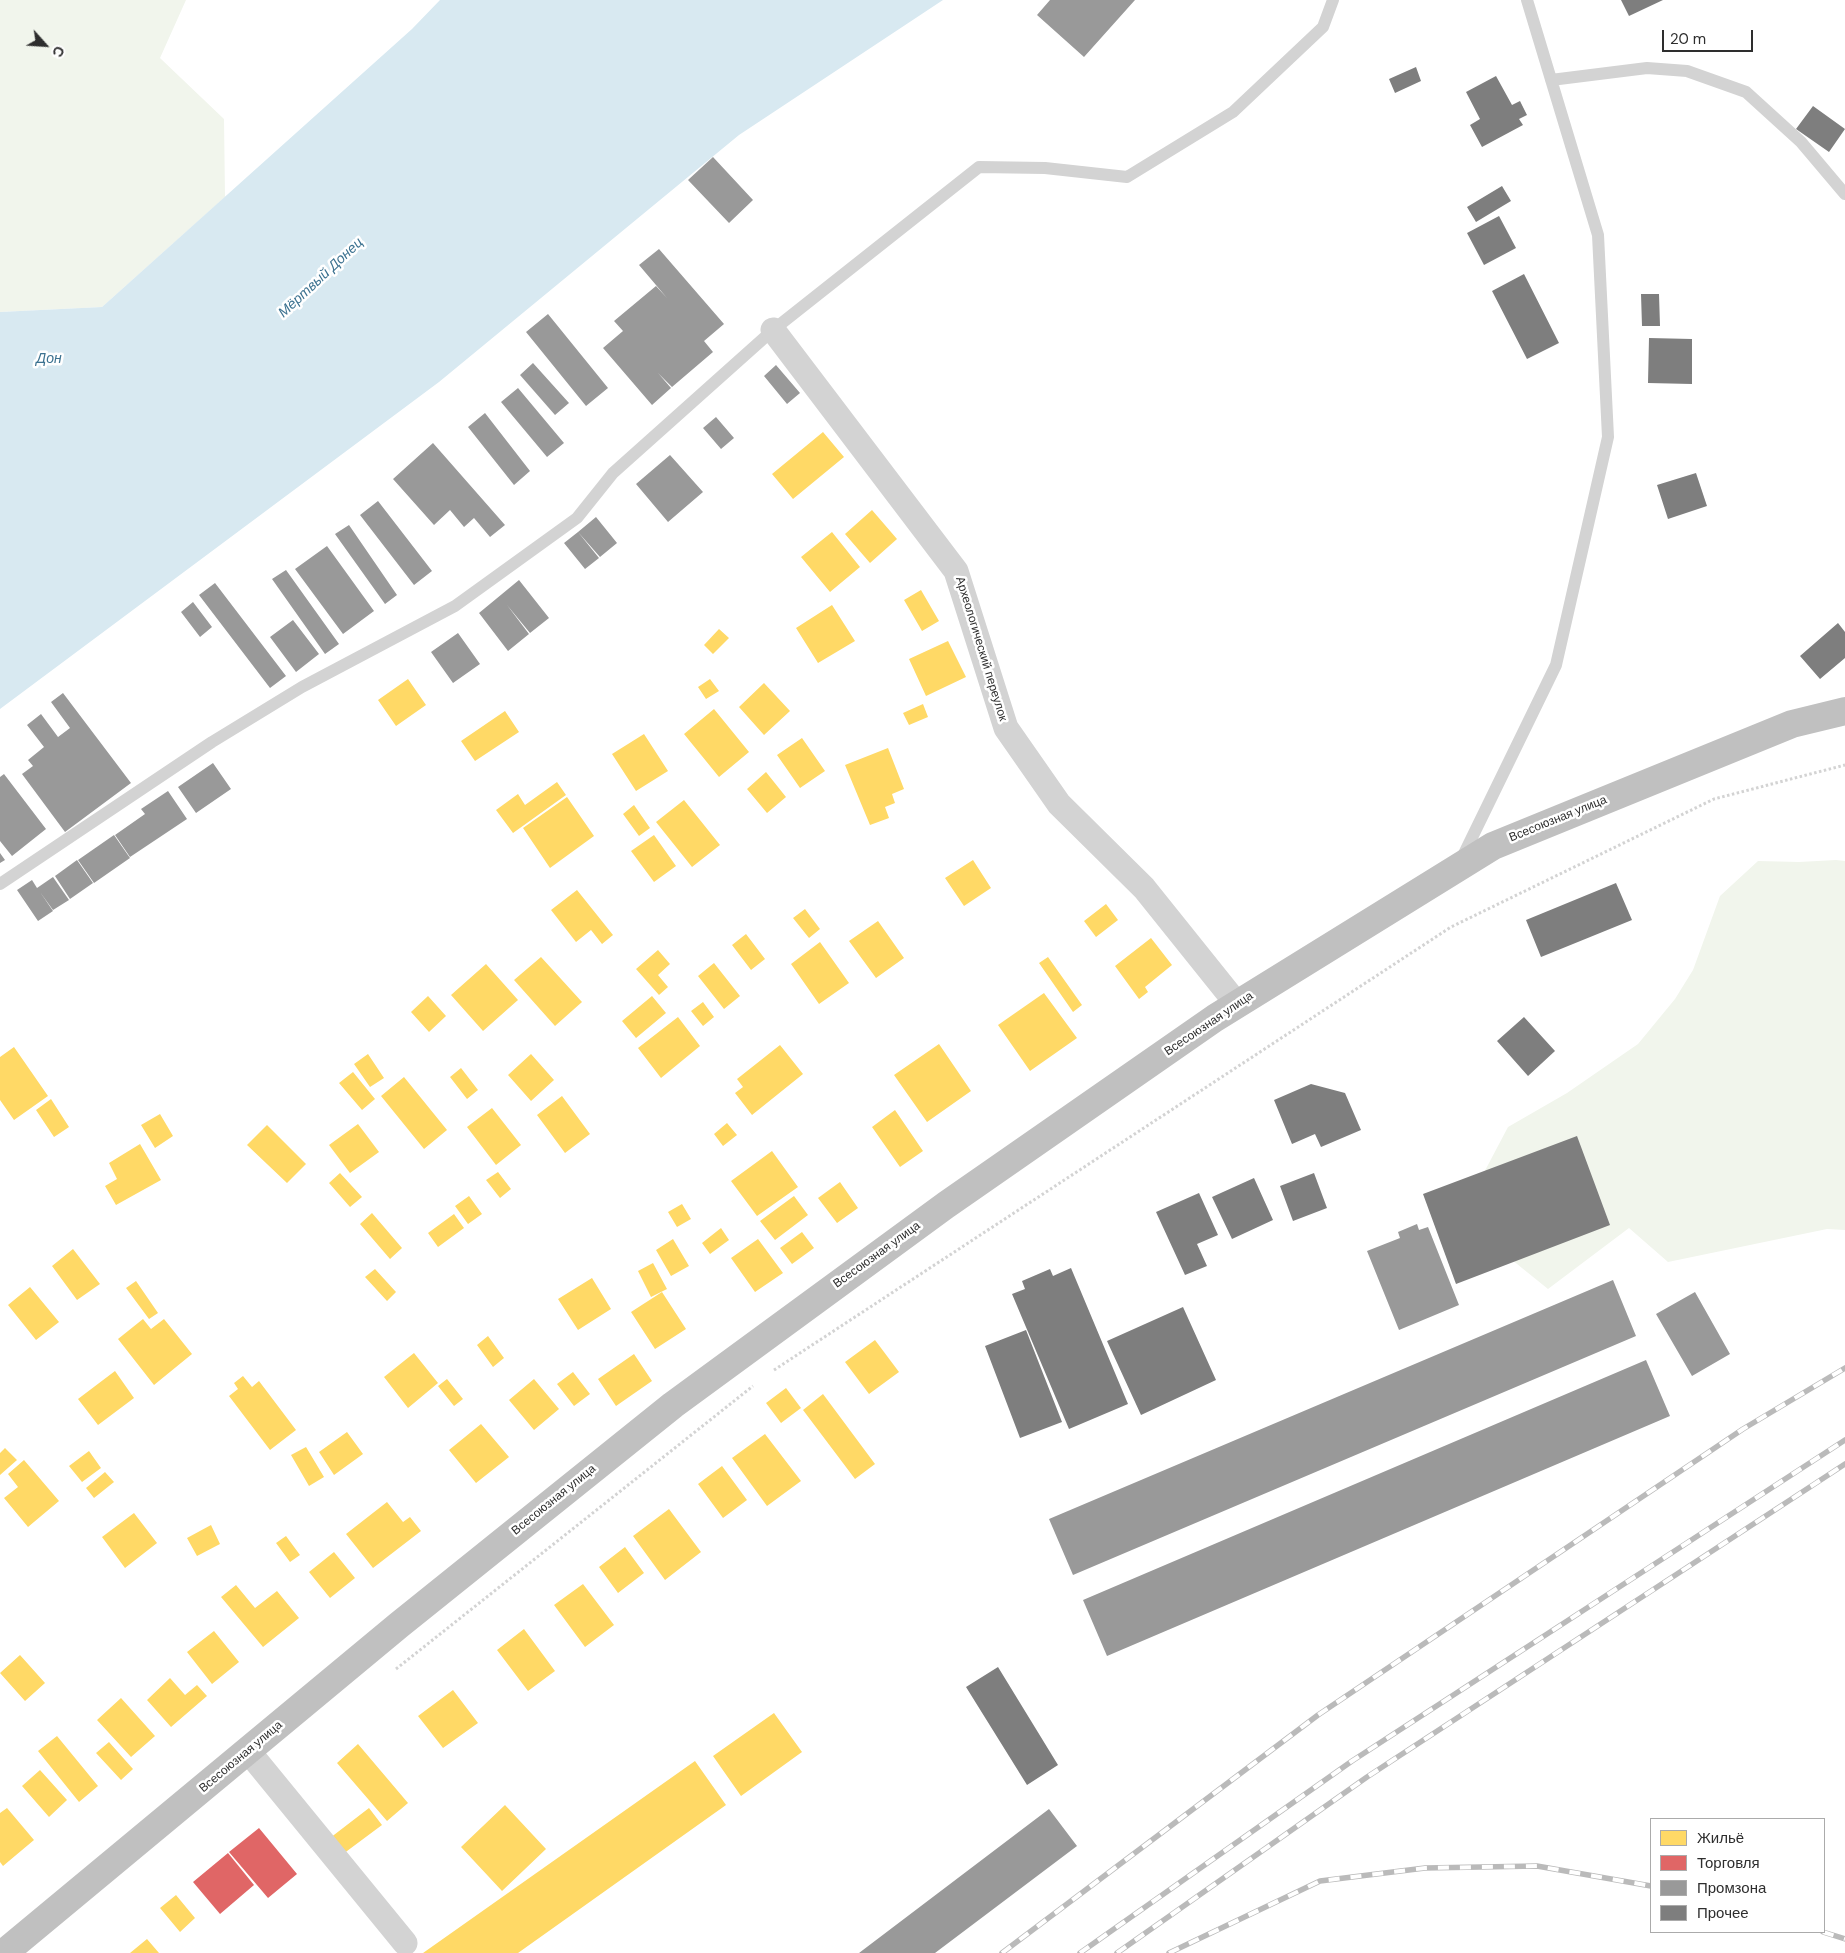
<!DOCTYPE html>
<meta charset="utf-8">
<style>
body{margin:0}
#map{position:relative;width:1845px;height:1953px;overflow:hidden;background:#fff;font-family:"DM Sans",sans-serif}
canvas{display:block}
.legend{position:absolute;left:1650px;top:1818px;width:175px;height:115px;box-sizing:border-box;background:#fff;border:1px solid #ababab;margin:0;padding:6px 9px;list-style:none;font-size:15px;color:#2e2e2e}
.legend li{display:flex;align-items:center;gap:10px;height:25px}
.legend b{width:25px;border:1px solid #ababab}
.north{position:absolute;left:20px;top:20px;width:50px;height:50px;-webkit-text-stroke:4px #fff;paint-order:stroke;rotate:116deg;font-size:14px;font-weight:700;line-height:20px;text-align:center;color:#2e2e2e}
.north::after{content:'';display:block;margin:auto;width:18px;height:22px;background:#2e2e2e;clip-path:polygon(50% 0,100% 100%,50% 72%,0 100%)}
.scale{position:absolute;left:1662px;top:30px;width:91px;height:22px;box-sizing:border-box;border:2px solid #2e2e2e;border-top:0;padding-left:6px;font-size:15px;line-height:18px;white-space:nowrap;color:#2e2e2e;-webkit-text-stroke:4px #fff;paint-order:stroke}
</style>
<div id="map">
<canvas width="1845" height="1953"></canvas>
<ul class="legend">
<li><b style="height:14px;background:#ffd966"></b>Жильё</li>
<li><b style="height:14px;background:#e06666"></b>Торговля</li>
<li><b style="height:14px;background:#999"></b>Промзона</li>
<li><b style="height:14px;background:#7e7e7e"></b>Прочее</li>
</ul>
<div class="north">С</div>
<div class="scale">20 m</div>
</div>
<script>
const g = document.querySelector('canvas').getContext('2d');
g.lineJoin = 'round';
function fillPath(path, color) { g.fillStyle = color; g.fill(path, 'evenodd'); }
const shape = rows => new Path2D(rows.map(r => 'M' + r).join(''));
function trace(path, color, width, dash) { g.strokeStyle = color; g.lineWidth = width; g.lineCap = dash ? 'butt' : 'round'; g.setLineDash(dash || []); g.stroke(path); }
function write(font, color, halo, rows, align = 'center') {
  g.font = font + ' "DM Sans",sans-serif'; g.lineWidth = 5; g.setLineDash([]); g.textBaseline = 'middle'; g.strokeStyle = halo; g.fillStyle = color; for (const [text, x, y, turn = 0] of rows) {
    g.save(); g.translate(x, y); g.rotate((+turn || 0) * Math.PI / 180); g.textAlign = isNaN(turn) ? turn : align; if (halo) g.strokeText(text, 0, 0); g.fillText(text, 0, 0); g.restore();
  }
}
fillPath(shape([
 [0,0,186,0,160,58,224,119,225,197,102,307,0,312],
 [1836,860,1845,861,1845,1230,1827,1229,1668,1262,1629,1228,1548,1289,1460,1218,1508,1127,1567,1093,1638,1044,1675,999,1693,970,1720,896,1758,861,1799,862]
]), '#f1f5ec');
fillPath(shape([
 [440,0,943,0,739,135,439,382,0,709,0,312,102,307,412,29]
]), '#d8e9f1');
fillPath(shape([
 [823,432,844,457,793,499,772,474],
 [872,510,897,539,870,563,845,534],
 [832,532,860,567,830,592,801,557],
 [921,590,939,621,922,631,904,600],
 [832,605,855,641,818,663,796,628],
 [719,629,729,638,713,654,704,645],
 [948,641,966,677,926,696,909,659],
 [408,679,426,705,396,726,378,700],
 [710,679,719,691,706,699,698,687],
 [764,683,790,711,764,735,739,707],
 [923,704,928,717,909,725,903,713],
 [714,709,749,752,719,777,684,734],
 [505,711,519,732,475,761,461,741],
 [644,734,668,771,636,791,612,754],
 [802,738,825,771,800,788,777,755],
 [888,748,904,789,892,794,895,803,885,807,889,818,870,825,845,765],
 [766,772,786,797,767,813,747,789],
 [557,782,566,795,513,833,496,810,518,794,525,805],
 [567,797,594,836,550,868,523,828],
 [684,800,720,845,692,867,656,822],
 [634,805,650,828,639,836,623,814],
 [654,835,676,866,654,882,631,851],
 [973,860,991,888,964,906,945,878],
 [577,890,613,935,602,944,591,930,576,942,551,910],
 [1106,904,1118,920,1096,937,1084,921],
 [805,909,820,929,809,938,793,918],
 [878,921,904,958,876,978,849,941],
 [746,934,765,959,751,970,732,945],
 [1151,938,1172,965,1145,987,1148,992,1139,999,1115,966],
 [820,942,849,983,819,1004,791,964],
 [658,950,670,964,658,975,668,987,659,995,636,969],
 [541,957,582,1002,555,1026,514,980],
 [1048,957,1082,1005,1073,1012,1039,963],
 [714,963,740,996,724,1009,698,976],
 [486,964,518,1000,483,1031,451,995],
 [1044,993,1077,1038,1030,1071,998,1025],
 [428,996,446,1016,429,1032,411,1012],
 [652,996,666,1013,636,1038,622,1021],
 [703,1002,714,1017,703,1026,691,1011],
 [678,1017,700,1046,661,1078,638,1048],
 [939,1044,971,1091,927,1122,894,1075],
 [780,1045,803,1074,752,1115,735,1093,743,1087,737,1079],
 [14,1047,48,1096,14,1120,0,1100,0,1057],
 [368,1054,384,1078,370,1087,354,1064],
 [531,1054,554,1080,531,1101,508,1075],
 [461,1068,478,1090,467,1099,450,1077],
 [353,1072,375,1099,362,1110,339,1083],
 [404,1077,447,1130,424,1149,381,1096],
 [562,1096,590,1134,565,1153,537,1115],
 [51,1099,69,1127,54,1137,36,1110],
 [492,1108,521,1145,496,1165,467,1127],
 [895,1110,923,1151,900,1167,872,1127],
 [160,1114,173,1136,155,1148,141,1125],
 [727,1123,737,1135,723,1146,714,1134],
 [358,1124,379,1152,350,1173,329,1145],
 [267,1125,306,1164,287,1183,247,1145],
 [140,1144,161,1180,116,1205,105,1186,117,1179,109,1163],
 [772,1151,798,1187,757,1216,731,1181],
 [498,1172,511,1189,500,1198,486,1180],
 [340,1173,362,1197,350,1207,329,1183],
 [840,1182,858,1208,837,1223,818,1198],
 [469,1196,482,1214,468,1224,455,1206],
 [794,1196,808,1215,775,1240,760,1221],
 [682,1204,691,1219,677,1227,668,1212],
 [372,1213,402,1248,390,1259,360,1224],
 [454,1214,464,1228,438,1247,428,1233],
 [721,1228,729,1240,710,1254,702,1243],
 [802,1232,814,1248,792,1264,780,1248],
 [673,1239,689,1266,671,1276,656,1250],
 [758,1239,783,1273,755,1292,731,1258],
 [73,1249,100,1284,77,1300,52,1266],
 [653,1263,667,1289,651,1297,638,1271],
 [375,1269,396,1292,387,1301,365,1277],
 [592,1278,611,1309,578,1330,558,1299],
 [136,1281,158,1313,149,1319,126,1288],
 [30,1287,59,1322,36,1340,8,1305],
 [662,1292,686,1329,655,1349,631,1312],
 [143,1319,151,1329,164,1319,192,1354,154,1385,118,1339],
 [488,1336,504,1358,493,1367,477,1345],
 [875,1340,899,1372,869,1394,845,1362],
 [414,1353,438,1383,408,1408,384,1377],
 [634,1354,652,1381,616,1406,598,1379],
 [115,1371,134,1398,98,1425,78,1399],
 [573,1372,590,1394,574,1406,557,1384],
 [243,1376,252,1387,259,1381,296,1430,270,1450,229,1396,238,1389,234,1383],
 [447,1379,463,1399,454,1406,438,1386],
 [534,1379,559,1409,534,1430,509,1400],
 [786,1388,801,1408,781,1423,766,1403],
 [823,1394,875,1464,855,1479,803,1410],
 [481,1424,509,1457,476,1483,449,1450],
 [347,1432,363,1454,334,1475,319,1452],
 [765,1434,801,1481,767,1506,732,1458],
 [306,1447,324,1477,309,1486,291,1455],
 [5,1448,17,1460,0,1475,0,1453],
 [89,1451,101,1468,82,1482,69,1466],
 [24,1460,59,1501,28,1527,4,1498,18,1487,8,1474],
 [722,1466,747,1500,723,1518,698,1484],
 [105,1472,114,1482,94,1498,86,1488],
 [387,1502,403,1522,410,1517,421,1531,373,1568,346,1534],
 [669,1509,701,1552,665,1580,633,1536],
 [134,1513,157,1543,125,1568,102,1537],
 [211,1525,220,1544,197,1556,187,1538],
 [286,1536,300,1555,290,1562,276,1543],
 [625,1547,644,1573,618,1593,599,1567],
 [334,1552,355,1578,330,1598,309,1572],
 [583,1584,614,1625,585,1647,554,1605],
 [236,1585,255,1608,277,1591,299,1618,263,1647,221,1597],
 [524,1629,555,1671,528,1691,497,1650],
 [214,1631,239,1662,212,1684,187,1652],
 [20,1655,45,1683,25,1701,0,1673],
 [170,1678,185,1695,197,1685,207,1696,171,1727,147,1700],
 [453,1690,478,1723,443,1748,418,1716],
 [121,1698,155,1736,131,1757,97,1720],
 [774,1713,802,1752,741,1796,713,1756],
 [57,1736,98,1786,79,1802,38,1751],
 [109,1742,133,1769,121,1780,96,1753],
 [358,1744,408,1803,387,1821,337,1763],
 [695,1761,726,1805,518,1953,423,1953],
 [40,1770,67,1800,49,1817,22,1786],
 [505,1805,546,1849,502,1891,461,1847],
 [7,1808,34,1840,3,1866,0,1862,0,1813],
 [369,1808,382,1825,343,1854,330,1838],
 [176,1895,195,1918,180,1932,160,1908],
 [147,1939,159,1953,130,1953]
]), '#ffd966');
fillPath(shape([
 [259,1828,297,1874,268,1898,229,1852],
 [228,1853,254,1885,220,1914,193,1882]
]), '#e06666');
fillPath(shape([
 [1050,0,1135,0,1084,57,1037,15],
 [713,157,753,200,729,223,688,180],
 [659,249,724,324,704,341,713,352,672,387,658,373,671,388,652,405,603,348,623,331,614,321,656,286,667,298,639,265],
 [548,314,608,388,586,406,526,332],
 [533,363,569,403,555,415,520,375],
 [776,365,800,393,787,404,764,376],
 [518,388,564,443,547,457,501,402],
 [485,413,530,471,514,485,468,427],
 [716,417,734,438,721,449,703,428],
 [433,443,505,525,490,537,474,518,464,527,450,510,434,525,393,479],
 [670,455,703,492,668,522,636,484],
 [378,501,432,571,414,585,360,515],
 [596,517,617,543,600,557,578,532],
 [349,525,397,595,385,604,335,534],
 [578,532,599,558,585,569,564,543],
 [327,546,374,611,343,634,295,569],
 [286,570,339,644,325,654,272,579],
 [519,580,549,618,530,633,507,605,529,634,508,651,479,613],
 [215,583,286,676,270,688,199,595],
 [193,602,212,627,200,637,181,612],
 [293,620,319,654,296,672,270,637],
 [458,633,480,664,453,683,431,652],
 [63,693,131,783,65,832,22,774,33,766,28,760,44,747,27,725,41,714,58,737,70,728,51,702],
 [213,763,231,789,196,813,178,787],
 [4,774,46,829,12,856,0,841,0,777],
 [168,791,187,819,130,857,115,835,145,814,141,809],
 [114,835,130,858,94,883,78,860],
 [0,853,5,860,0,863],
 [77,860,93,883,70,899,55,876],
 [53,877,69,900,53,910,40,892,53,911,38,921,17,890,32,880,37,888],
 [1417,1224,1419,1230,1428,1227,1459,1305,1399,1330,1367,1251,1400,1238,1398,1232],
 [1613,1280,1636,1336,1073,1575,1049,1519],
 [1695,1292,1730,1354,1692,1376,1656,1314],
 [1646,1360,1670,1416,1107,1656,1083,1600],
 [1049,1809,1077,1846,935,1953,859,1953]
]), '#999');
fillPath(shape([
 [1621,0,1663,0,1629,16],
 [1416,67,1421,81,1395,93,1389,79],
 [1496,76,1512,105,1520,101,1527,115,1519,119,1523,125,1482,147,1470,125,1480,119,1466,92],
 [1813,106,1845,129,1829,152,1796,129],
 [1502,186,1511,201,1476,222,1467,207],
 [1499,216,1516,248,1484,265,1467,233],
 [1524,274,1559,343,1527,359,1492,291],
 [1641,294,1659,294,1660,326,1642,326],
 [1649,338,1692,339,1692,384,1648,383],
 [1696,473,1707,506,1668,519,1657,485],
 [1838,623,1845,632,1845,658,1820,679,1800,656],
 [1616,883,1632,920,1541,957,1526,920],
 [1524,1017,1555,1051,1528,1076,1497,1041],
 [1311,1084,1345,1093,1361,1130,1321,1147,1315,1134,1292,1144,1274,1100],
 [1577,1136,1610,1225,1456,1284,1423,1194],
 [1314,1173,1327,1208,1293,1221,1280,1186],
 [1254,1178,1273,1220,1232,1239,1212,1197],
 [1199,1193,1218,1235,1197,1244,1207,1266,1185,1275,1156,1212],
 [1071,1268,1128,1404,1069,1429,1012,1294,1025,1289,1022,1281,1050,1269,1053,1276],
 [1183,1307,1216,1380,1141,1415,1107,1341],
 [1026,1330,1062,1422,1020,1438,985,1346],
 [998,1667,1058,1765,1027,1785,966,1687]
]), '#7e7e7e');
trace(shape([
 [774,1370,1451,927,1714,799,1845,765],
 [396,1669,753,1386]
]), '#d3d3d3', 3, [2.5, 2.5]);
trace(shape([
 [1551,80,1647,68,1687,71,1746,92,1801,142,1845,194],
 [1461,860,1556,665,1608,437,1598,235,1527,0],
 [0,884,212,742,302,687,455,606,577,518,613,473,773,330,979,167,1045,168,1127,177,1233,112,1323,27,1333,0]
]), '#d3d3d3', 12);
trace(shape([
 [773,330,956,571,1006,728,1059,804,1144,888,1237,1004],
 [248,1751,405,1943]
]), '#d3d3d3', 25);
trace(shape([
 [4,1953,399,1625,673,1405,946,1205,1215,1018,1493,846,1792,724,1845,711]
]), '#c0c0c0', 28);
const rail = shape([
 [1823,1932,1845,1939],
 [1002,1953,1318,1715,1743,1429,1845,1368],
 [1080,1953,1352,1761,1845,1440],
 [1117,1953,1367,1777,1845,1464],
 [1169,1953,1320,1881,1425,1868,1537,1866,1651,1886]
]);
trace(rail, '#bababa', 5.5);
trace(rail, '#fff', 4, [11]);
write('12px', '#2e2e2e', '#fff', [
 ["Археологический переулок",981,649,73],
 ["Всесоюзная улица",1558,819,-22],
 ["Всесоюзная улица",1209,1024,-34],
 ["Всесоюзная улица",877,1255,-36],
 ["Всесоюзная улица",554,1500,-39],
 ["Всесоюзная улица",241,1757,-40]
]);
write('italic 14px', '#3c7290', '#fff', [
 ["Мёртвый Донец",321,278,-43],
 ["Дон",49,359]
]);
</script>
